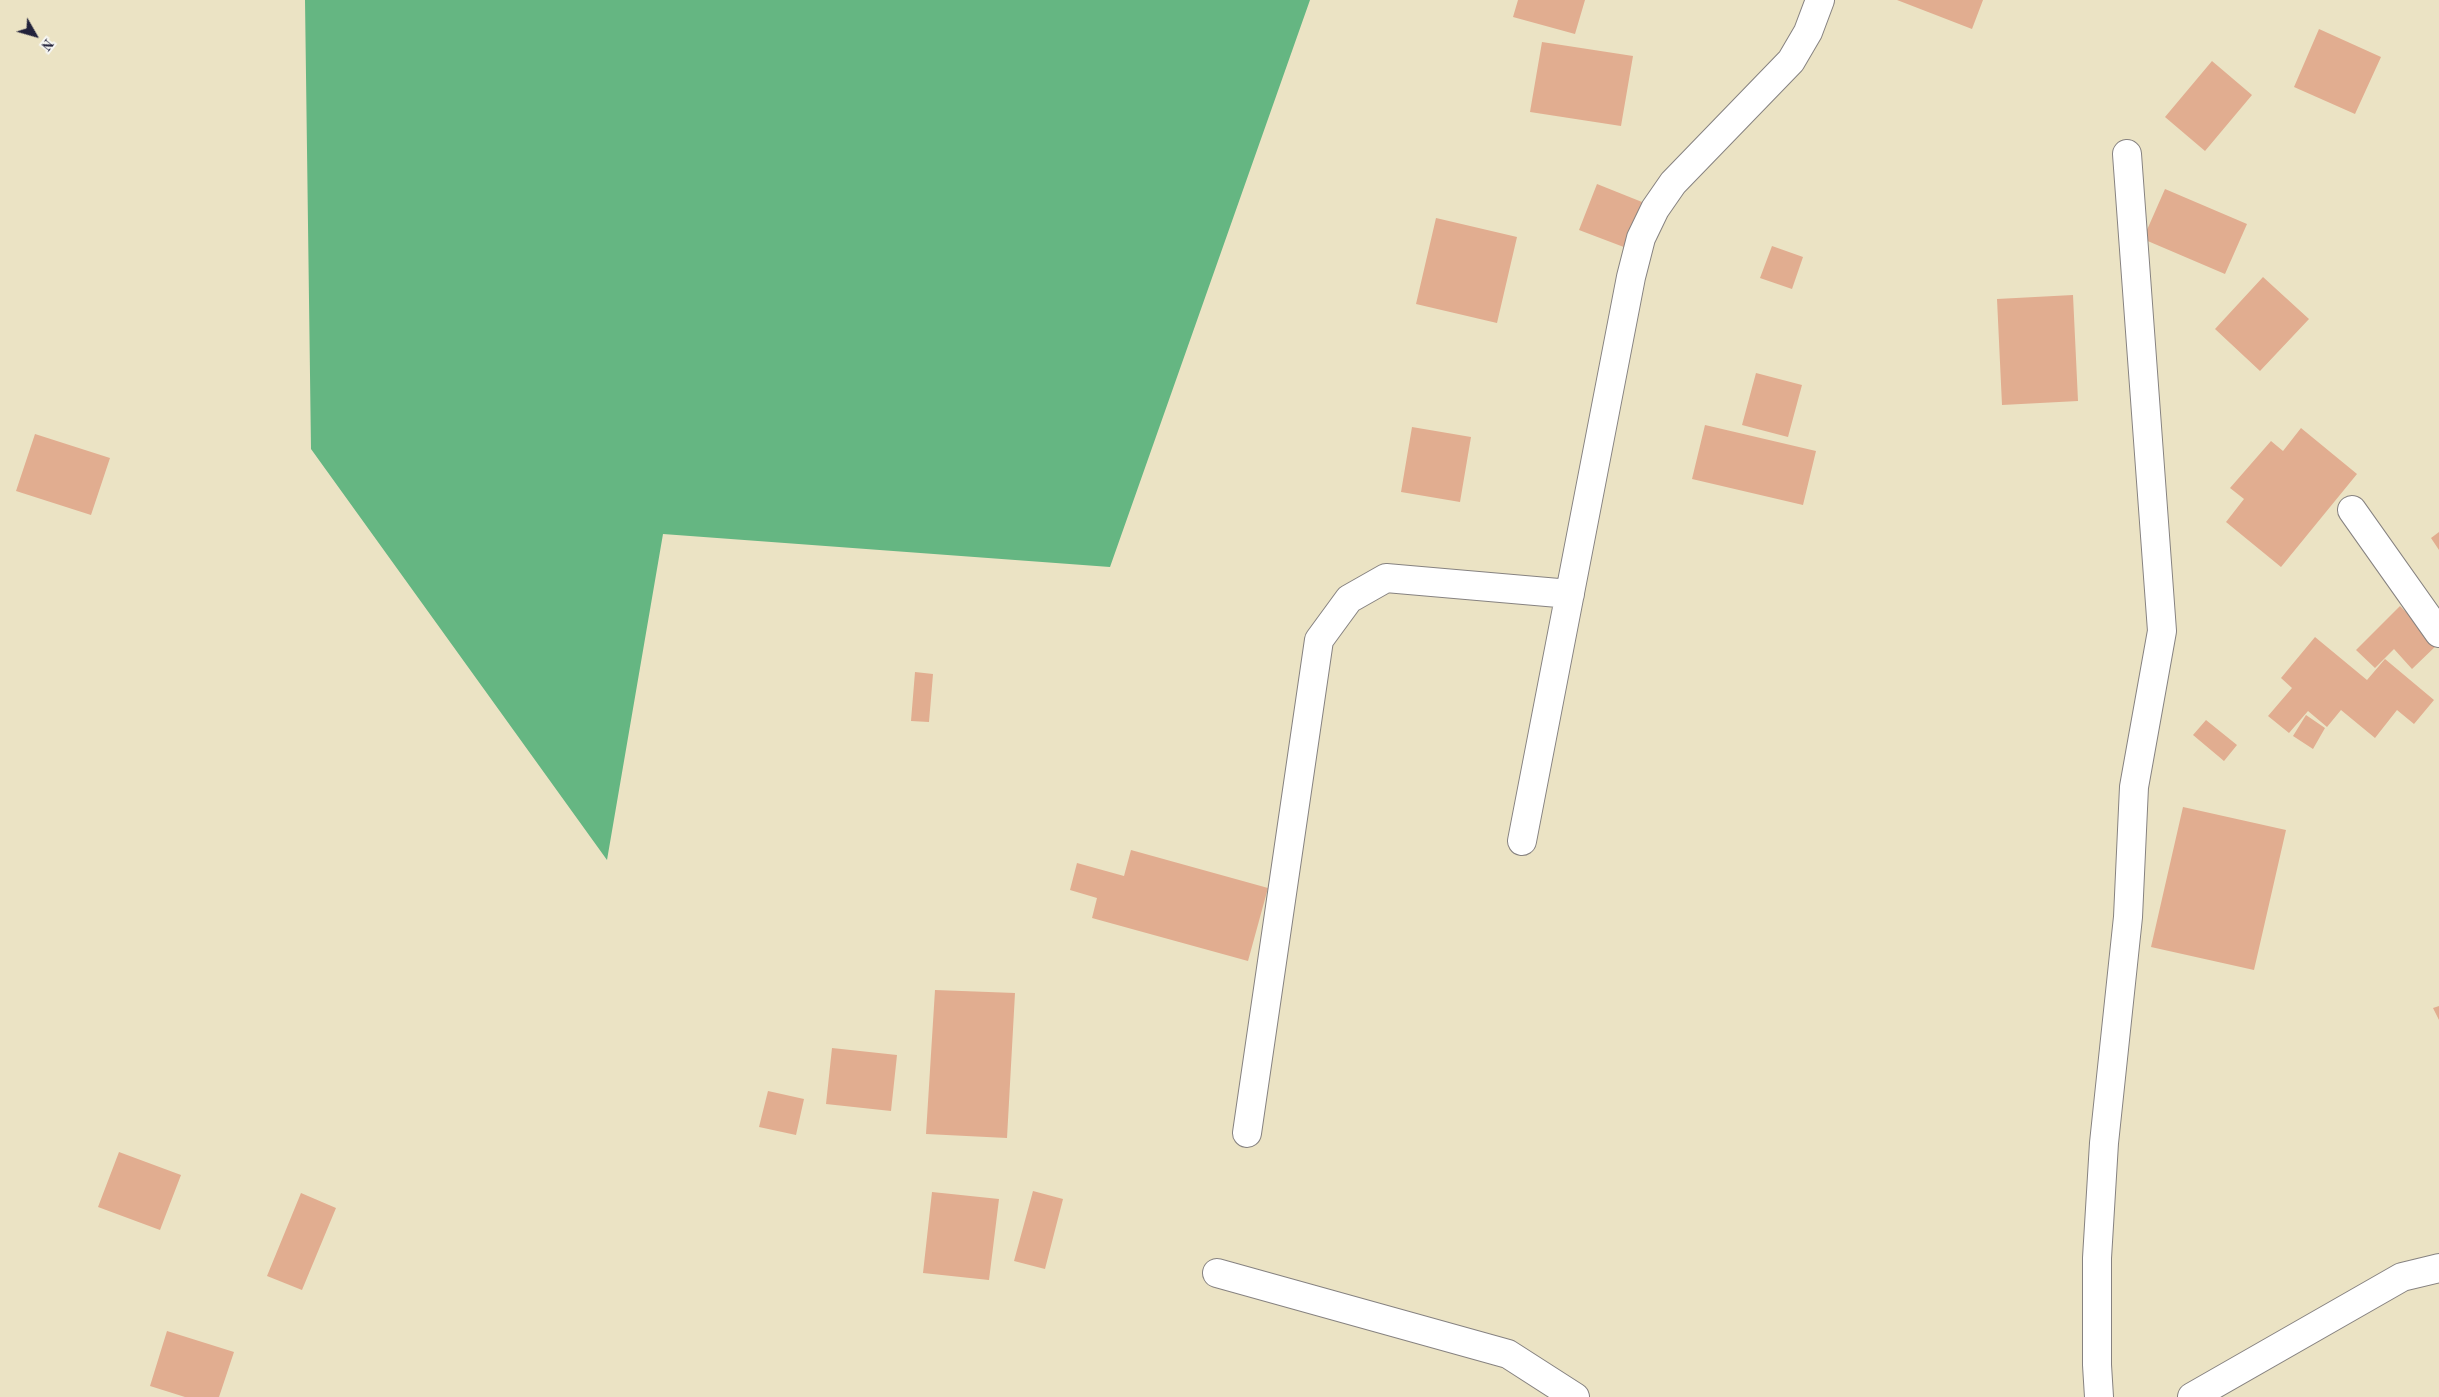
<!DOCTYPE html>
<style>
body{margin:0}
#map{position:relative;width:2439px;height:1397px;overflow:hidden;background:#ebe3c4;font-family:"Old Standard TT",serif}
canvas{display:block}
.north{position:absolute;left:10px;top:10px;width:50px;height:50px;-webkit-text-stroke:4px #f6f6f2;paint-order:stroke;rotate:128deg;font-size:14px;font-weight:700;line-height:20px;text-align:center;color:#22223b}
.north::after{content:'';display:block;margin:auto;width:18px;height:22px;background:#22223b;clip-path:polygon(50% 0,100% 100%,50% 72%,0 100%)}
</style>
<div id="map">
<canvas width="2439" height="1397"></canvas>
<div class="north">N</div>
</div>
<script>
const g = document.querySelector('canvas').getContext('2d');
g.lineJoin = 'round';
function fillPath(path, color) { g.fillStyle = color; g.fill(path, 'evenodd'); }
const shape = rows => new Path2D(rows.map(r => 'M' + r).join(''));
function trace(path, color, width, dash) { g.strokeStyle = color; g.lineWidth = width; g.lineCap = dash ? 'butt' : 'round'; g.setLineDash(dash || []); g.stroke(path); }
fillPath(shape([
 [305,0,1310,0,1110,567,663,534,607,860,311,449]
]), '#65b682');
fillPath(shape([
 [1518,0,1585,0,1575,34,1513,17],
 [1897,0,1983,0,1972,29],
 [2319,29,2381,57,2355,114,2294,87],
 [1542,42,1633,56,1621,126,1530,112],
 [2212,61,2252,95,2205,151,2165,117],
 [1597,184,1647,204,1629,249,1579,230],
 [2165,189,2247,224,2225,274,2143,239],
 [1436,218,1517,237,1497,323,1416,304],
 [1772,246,1803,257,1792,289,1760,278],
 [2263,277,2309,319,2260,371,2215,329],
 [2073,295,2078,401,2002,405,1997,299],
 [1756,373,1802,385,1788,437,1742,425],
 [1705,425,1816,451,1803,505,1692,479],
 [1412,427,1471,437,1460,502,1401,492],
 [2301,428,2357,474,2281,567,2226,522,2244,499,2230,488,2271,441,2283,451],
 [35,434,110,458,91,515,16,491],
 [2439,532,2439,550,2431,538],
 [2400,606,2438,644,2412,669,2394,649,2375,668,2356,650],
 [2315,637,2367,680,2385,659,2434,700,2414,724,2397,710,2375,738,2341,710,2327,727,2308,711,2289,733,2268,716,2292,688,2281,678],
 [915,672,933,674,929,722,911,721],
 [2306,715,2325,728,2313,749,2293,736],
 [2206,720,2237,745,2224,761,2193,735],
 [2183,807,2286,830,2254,970,2151,947],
 [1131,850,1268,888,1248,961,1092,918,1097,898,1070,890,1077,863,1124,876],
 [935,990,1015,993,1007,1138,926,1134],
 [2439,1006,2439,1020,2433,1008],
 [832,1048,897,1055,891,1111,826,1104],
 [768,1091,804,1099,796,1135,759,1127],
 [119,1152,181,1175,160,1230,98,1207],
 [1033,1191,1063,1199,1045,1269,1014,1261],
 [932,1192,999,1199,989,1280,923,1273],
 [301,1193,336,1208,302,1290,267,1276],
 [167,1331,234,1352,219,1397,185,1397,150,1386]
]), '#e1ad90');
const minor = shape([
 [2352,510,2439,633],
 [1522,841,1631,277,1641,238,1655,209,1673,183,1791,61,1808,32,1820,0],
 [1247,1133,1319,640,1349,599,1386,578,1570,594],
 [1217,1273,1508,1354,1575,1397],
 [2099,1397,2097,1365,2097,1258,2104,1143,2128,917,2134,787,2162,631,2127,154],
 [2192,1397,2402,1277,2439,1268]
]);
trace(minor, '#868280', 30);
trace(minor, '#fff', 28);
</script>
